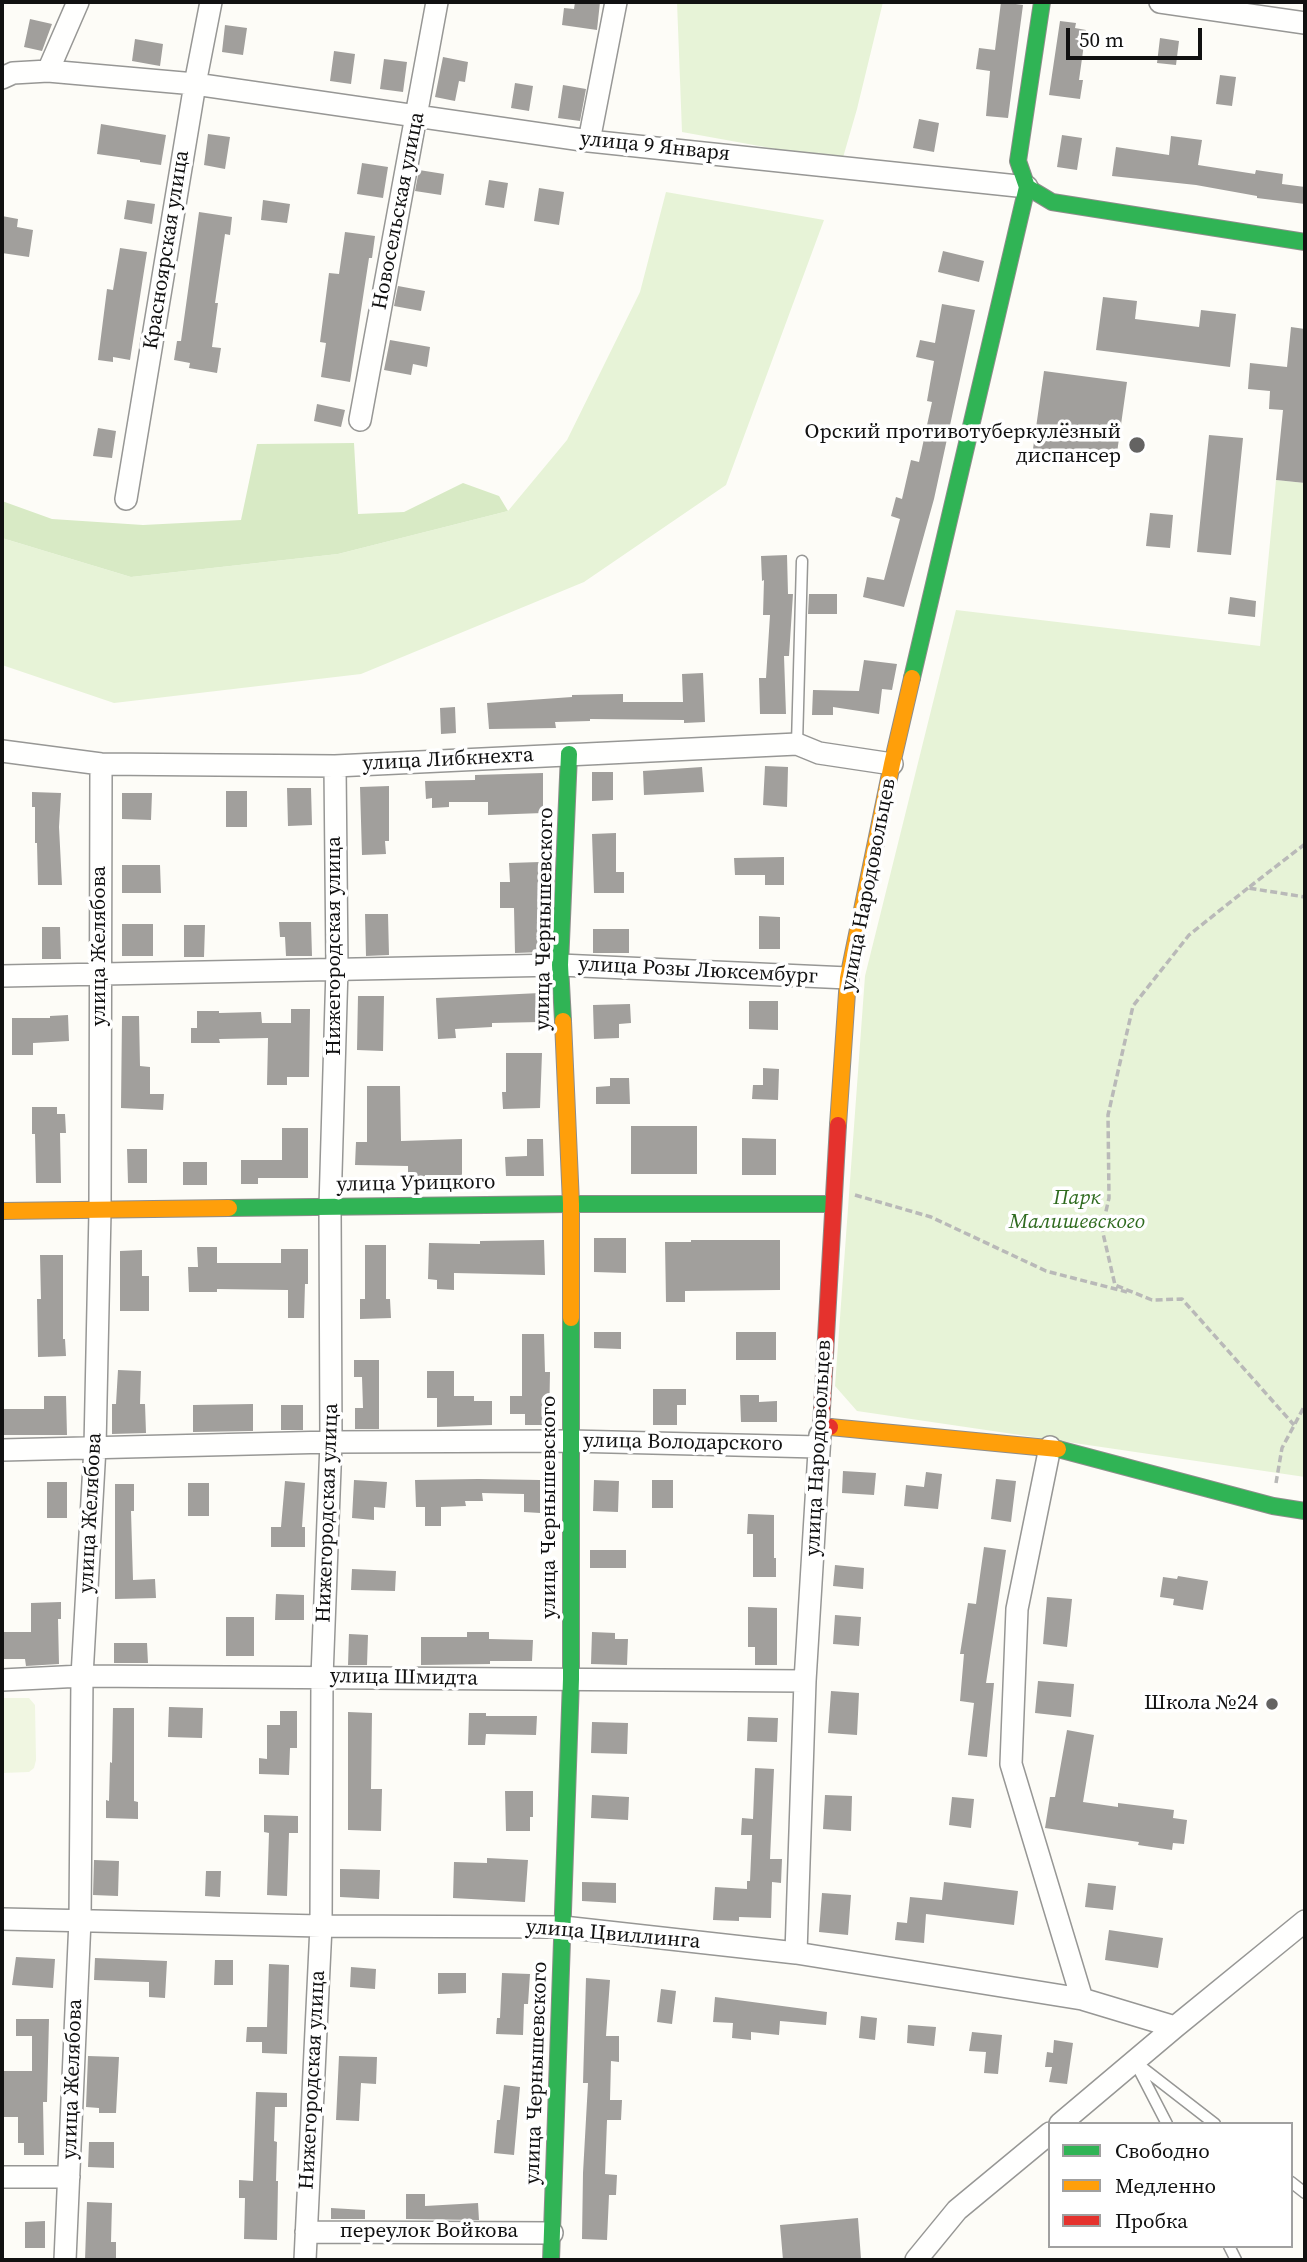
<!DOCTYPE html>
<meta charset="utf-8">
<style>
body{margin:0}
#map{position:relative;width:1307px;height:2262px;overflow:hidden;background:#fdfcf7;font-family:"Source Serif 4",serif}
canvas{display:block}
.frame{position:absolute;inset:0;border:4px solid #111;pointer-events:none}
.legend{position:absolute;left:1048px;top:2122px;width:245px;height:126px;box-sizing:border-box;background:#fff;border:2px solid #a0a0a0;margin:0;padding:9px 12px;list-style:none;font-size:21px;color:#111}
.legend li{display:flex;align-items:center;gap:14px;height:35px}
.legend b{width:35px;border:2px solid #a0a0a0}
.scale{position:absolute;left:1066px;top:28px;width:136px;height:32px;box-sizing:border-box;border:4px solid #111;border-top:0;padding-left:9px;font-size:21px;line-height:24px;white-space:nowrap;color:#111;-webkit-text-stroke:5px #fff;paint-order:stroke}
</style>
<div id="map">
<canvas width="1307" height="2262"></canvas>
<div class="frame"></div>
<ul class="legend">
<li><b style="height:9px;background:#30b455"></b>Свободно</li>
<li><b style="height:9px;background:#ff9f0a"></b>Медленно</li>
<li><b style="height:9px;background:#e5322d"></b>Пробка</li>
</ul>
<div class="scale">50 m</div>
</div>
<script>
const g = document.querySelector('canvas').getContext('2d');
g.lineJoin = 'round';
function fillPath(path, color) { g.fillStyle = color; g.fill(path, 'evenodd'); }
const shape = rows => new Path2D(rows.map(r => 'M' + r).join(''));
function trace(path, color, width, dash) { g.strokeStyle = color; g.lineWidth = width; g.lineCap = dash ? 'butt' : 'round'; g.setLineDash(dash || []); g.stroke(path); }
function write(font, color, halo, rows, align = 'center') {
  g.font = font + ' "Source Serif 4",serif'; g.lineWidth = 7; g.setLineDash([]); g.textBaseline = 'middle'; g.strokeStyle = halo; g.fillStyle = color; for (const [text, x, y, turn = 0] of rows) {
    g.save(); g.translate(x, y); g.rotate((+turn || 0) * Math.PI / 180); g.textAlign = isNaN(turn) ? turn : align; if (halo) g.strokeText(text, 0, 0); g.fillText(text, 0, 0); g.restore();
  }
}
fillPath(shape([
 [677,2,883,2,857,109,842,161,682,132],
 [666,192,824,220,726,485,584,582,361,674,114,703,2,665,2,538,131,577,338,554,508,511,567,440,640,292],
 [1276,480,1305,483,1305,1477,857,1411,835,1386,865,976,956,610,1260,646]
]), '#e7f3d7');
fillPath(shape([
 [354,443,358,514,404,512,463,483,499,496,508,511,338,554,131,577,2,538,2,501,52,519,143,525,241,520,257,444]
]), '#d8eac5');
fillPath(shape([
 [2,1698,29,1698,35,1705,36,1760,34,1768,29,1772,2,1773]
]), '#f0f6e1');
fillPath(shape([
 [575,2,600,2,597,30,562,25,564,8,574,9],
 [1001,2,1023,5,1008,118,986,116,990,71,976,69,979,48,995,50],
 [30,19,52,24,42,51,24,47],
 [1060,21,1076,23,1075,28,1086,30,1079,80,1083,80,1080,99,1049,95],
 [225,25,247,28,243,55,222,52],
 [1160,38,1179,41,1176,65,1157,63],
 [135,39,163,44,160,66,132,61],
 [334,51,355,54,351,84,330,81],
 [443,57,468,62,465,82,459,81,455,101,435,97],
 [384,59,407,62,403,92,380,89],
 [1220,75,1236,77,1232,106,1216,104],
 [515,83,533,86,529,111,511,108],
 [563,85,586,89,580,121,558,118],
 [919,119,939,123,934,152,913,148],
 [101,124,166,135,161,165,140,162,140,160,97,154],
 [208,134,230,137,225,169,204,165],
 [1062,135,1082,138,1077,170,1057,167],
 [1171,136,1202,140,1198,165,1255,174,1256,170,1283,174,1282,184,1305,187,1305,204,1257,198,1257,196,1196,185,1112,176,1116,147,1169,155],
 [362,163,388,167,383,198,357,194],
 [419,170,444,174,441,195,415,191],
 [489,180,508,183,504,208,485,205],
 [539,188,564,192,559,225,534,221],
 [127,200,155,204,152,224,124,219],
 [263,200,290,204,287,223,261,220],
 [199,212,232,217,230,235,225,234,215,303,218,303,212,347,221,348,217,373,189,368,190,363,174,360,177,341,181,341],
 [2,216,18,219,17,227,33,230,29,257,2,253],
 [345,232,375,236,372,258,369,258,350,382,321,377,326,343,320,342,329,273,339,274],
 [120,248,147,252,130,360,113,357,113,362,98,360,107,289,113,290],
 [943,251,984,261,979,282,938,272],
 [398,286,425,291,421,311,394,306],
 [1103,297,1137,301,1135,319,1199,327,1201,310,1236,314,1230,367,1096,350],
 [942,304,975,310,934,499,904,607,863,597,867,577,884,580,900,519,891,516,896,497,902,499,911,460,919,462,932,402,927,401,934,361,916,357,920,340,935,343],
 [1291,327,1305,329,1305,483,1276,480,1283,410,1269,409,1270,391,1248,389,1250,363,1287,367],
 [390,340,430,347,427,367,413,364,411,375,384,370],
 [1044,371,1127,382,1116,460,1033,449],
 [317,404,345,410,341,427,314,421],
 [98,428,116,431,112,458,93,456],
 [1209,435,1243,438,1231,555,1197,552],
 [1150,513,1173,515,1170,548,1146,546],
 [787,555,788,594,793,594,789,656,784,656,786,714,760,714,759,678,766,678,770,615,763,615,764,580,762,581,761,556],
 [809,594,837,594,837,614,808,614],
 [1230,597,1256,601,1255,617,1228,614],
 [864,660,897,664,892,690,882,689,879,714,833,707,833,715,812,715,813,690,859,691],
 [703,673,705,722,684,723,684,720,590,719,590,721,555,722,556,728,489,729,487,703,572,697,572,695,623,694,623,702,683,702,682,674],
 [455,707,456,733,441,734,440,708],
 [765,766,788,767,787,807,763,805],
 [702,767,704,792,644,795,643,771],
 [592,772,613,772,613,800,592,801],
 [543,773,543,813,488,815,488,802,449,802,449,807,432,808,432,798,426,799,425,781,475,780,475,775],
 [389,786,389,841,385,841,386,854,362,855,360,787],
 [287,788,311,788,312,825,288,826],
 [226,791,247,791,247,827,226,827],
 [32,792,61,793,59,827,62,885,38,885,37,843,35,843,35,807,32,807],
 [122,793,152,793,151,820,122,819],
 [616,833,616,872,624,872,624,893,594,893,592,834],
 [784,857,784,885,765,885,765,875,735,875,734,858],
 [540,862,541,889,544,889,544,908,542,908,543,952,515,953,514,908,500,908,500,882,510,882,509,863],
 [122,865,160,865,161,893,122,893],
 [365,914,388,914,389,955,366,956],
 [759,916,780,917,780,949,759,949],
 [279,922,311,922,312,956,286,956,285,937,280,937],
 [122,924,153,924,153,956,122,956],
 [184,925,205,925,204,957,184,957],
 [42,927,60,927,61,959,42,959],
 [593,929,629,929,629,953,593,953],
 [540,993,540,1022,492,1023,492,1027,455,1029,456,1038,438,1039,436,998],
 [358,996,384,996,383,1051,357,1050],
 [749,1001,778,1001,778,1030,749,1029],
 [630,1004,631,1023,619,1024,619,1038,594,1039,593,1005],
 [291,1009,310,1009,309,1077,287,1077,287,1085,267,1085,268,1038,219,1039,220,1043,191,1043,191,1028,197,1028,197,1011,219,1011,219,1013,261,1012,262,1023,291,1023],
 [68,1015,69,1041,33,1043,33,1055,12,1055,12,1018,50,1018,50,1016],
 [122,1016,139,1016,140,1066,150,1067,150,1094,164,1094,163,1110,121,1108],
 [506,1053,542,1053,540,1108,503,1109,502,1092,506,1092],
 [763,1068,779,1069,778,1100,752,1099,753,1085,763,1085],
 [610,1078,629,1078,630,1104,596,1104,596,1087,610,1086],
 [367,1086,400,1086,401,1141,462,1139,462,1175,425,1175,425,1179,408,1180,408,1166,355,1165,356,1142,367,1142],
 [32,1107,57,1107,57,1114,65,1114,66,1133,60,1133,61,1183,36,1183,35,1134,32,1134],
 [631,1126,697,1126,697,1174,631,1174],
 [282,1128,308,1128,308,1178,258,1178,258,1184,241,1184,241,1160,282,1160],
 [742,1138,776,1139,776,1175,742,1175],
 [527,1139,543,1139,544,1176,506,1176,505,1157,527,1156],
 [127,1149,147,1149,147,1183,128,1183],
 [183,1162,207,1162,207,1185,183,1185],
 [594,1238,626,1238,626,1273,594,1272],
 [544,1240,545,1275,454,1273,454,1290,437,1289,437,1280,428,1279,429,1243,480,1244,480,1241],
 [691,1240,780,1240,780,1290,685,1291,685,1302,666,1302,665,1242,691,1242],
 [365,1245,386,1245,386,1299,390,1299,391,1318,360,1319,360,1299,365,1299],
 [197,1247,217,1247,217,1263,281,1263,281,1249,308,1249,308,1284,305,1284,304,1318,288,1318,288,1290,217,1289,217,1292,189,1292,188,1267,198,1267],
 [142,1250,142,1276,149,1276,149,1311,120,1311,120,1251],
 [40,1255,63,1255,63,1339,65,1339,66,1356,38,1357,37,1299,41,1299],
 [594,1332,621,1332,621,1349,594,1348],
 [736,1332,776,1332,776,1360,736,1360],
 [522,1334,544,1334,545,1372,550,1372,549,1425,525,1425,525,1414,510,1414,510,1396,522,1396],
 [354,1360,379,1360,379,1429,355,1429,355,1408,363,1408,362,1377,354,1377],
 [118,1370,141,1371,140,1404,145,1404,146,1433,112,1434,112,1404,116,1404],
 [427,1371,454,1371,454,1396,474,1396,474,1401,492,1401,492,1425,437,1427,437,1398,427,1398],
 [653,1389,686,1389,686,1405,677,1405,677,1425,653,1425],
 [740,1395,759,1395,759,1402,777,1401,777,1422,741,1422],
 [44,1396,66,1396,67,1435,2,1435,2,1409,44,1409],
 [253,1404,253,1431,193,1432,193,1405],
 [281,1405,303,1405,303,1430,281,1430],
 [843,1471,876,1473,874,1495,842,1493],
 [926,1472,942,1474,938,1509,904,1506,906,1485,924,1487],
 [478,1479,540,1480,540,1513,524,1512,524,1494,482,1493,483,1501,465,1501,466,1506,441,1507,441,1526,425,1526,425,1507,416,1507,415,1480],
 [996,1479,1016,1481,1011,1522,991,1519],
 [354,1480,387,1482,385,1508,374,1507,374,1520,352,1518],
 [594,1480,619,1481,618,1512,593,1511],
 [652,1480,673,1480,673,1508,652,1508],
 [285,1481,305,1483,302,1527,305,1527,305,1547,271,1547,271,1527,281,1527],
 [47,1482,67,1482,67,1518,47,1518],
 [188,1483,209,1483,209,1516,188,1516],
 [115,1484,134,1484,134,1511,131,1511,133,1580,155,1579,156,1598,115,1599],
 [748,1514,774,1515,774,1558,776,1558,776,1577,753,1577,753,1534,747,1534],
 [984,1547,1006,1550,986,1683,994,1683,987,1757,968,1755,974,1703,960,1701,964,1654,960,1654,968,1603,976,1604],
 [590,1550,626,1550,626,1568,590,1568],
 [835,1565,864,1568,863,1589,833,1586],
 [352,1569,396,1571,395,1591,351,1590],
 [1178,1576,1208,1581,1203,1610,1173,1605,1174,1599,1160,1597,1163,1577,1177,1579],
 [276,1594,304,1595,304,1620,275,1620],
 [1047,1597,1072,1599,1067,1647,1043,1644],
 [61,1602,61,1619,58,1619,59,1664,26,1666,25,1659,2,1659,2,1632,31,1632,31,1603],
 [748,1607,777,1608,777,1665,755,1665,755,1647,748,1647],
 [835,1615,861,1617,859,1646,833,1644],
 [226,1617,254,1617,254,1656,226,1656],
 [467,1632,489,1632,489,1639,533,1640,532,1661,490,1661,490,1664,421,1665,421,1637,467,1637],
 [592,1632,615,1633,615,1639,628,1639,627,1665,591,1664],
 [349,1634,368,1635,367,1665,348,1665],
 [114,1643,147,1643,148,1663,114,1663],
 [1038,1681,1074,1684,1071,1717,1035,1713],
 [831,1691,859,1693,857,1735,828,1733],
 [169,1707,203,1708,202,1738,168,1737],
 [113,1708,134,1708,134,1801,138,1802,138,1819,106,1818,106,1800,109,1801,110,1762,112,1763],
 [280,1711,297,1711,297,1748,290,1748,289,1775,259,1774,259,1758,267,1759,267,1725,280,1725],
 [348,1712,372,1713,371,1789,382,1789,381,1831,348,1830],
 [469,1713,486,1713,486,1716,537,1716,536,1735,486,1734,485,1745,468,1745],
 [748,1717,778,1718,777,1742,747,1741],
 [592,1722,628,1723,627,1754,591,1753],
 [1067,1730,1094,1735,1083,1802,1118,1807,1118,1803,1174,1810,1173,1818,1187,1820,1184,1844,1173,1843,1172,1850,1138,1845,1139,1842,1045,1828,1050,1797,1055,1797],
 [755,1768,774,1769,770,1859,782,1859,781,1883,772,1882,771,1918,739,1917,739,1921,713,1920,715,1887,747,1889,747,1881,750,1881,752,1835,741,1835,742,1818,753,1819],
 [505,1791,533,1791,533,1817,530,1817,530,1831,506,1831],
 [592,1795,629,1797,628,1820,591,1818],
 [825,1795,852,1796,851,1831,823,1829],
 [952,1797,974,1799,971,1828,949,1825],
 [264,1815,298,1816,298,1833,289,1833,287,1896,267,1895,269,1833,264,1832],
 [487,1858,528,1860,525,1902,453,1898,454,1862,487,1863],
 [94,1860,119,1861,118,1896,93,1895],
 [340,1869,380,1870,379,1899,340,1897],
 [206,1871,221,1871,220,1897,205,1896],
 [582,1882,616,1883,616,1903,582,1901],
 [944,1882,1018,1891,1014,1925,926,1914,924,1943,895,1940,897,1922,907,1923,910,1897,942,1900],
 [1088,1883,1116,1886,1113,1910,1085,1907],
 [822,1893,851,1895,848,1935,819,1932],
 [1109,1930,1163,1938,1158,1968,1105,1960],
 [16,1957,55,1959,53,1988,12,1985],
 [95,1958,167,1961,165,1998,149,1997,149,1982,94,1980],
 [215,1960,233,1960,233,1985,214,1985],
 [269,1964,289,1965,287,2054,262,2053,262,2042,246,2042,247,2027,267,2027],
 [351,1967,376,1969,375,1989,350,1987],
 [438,1973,466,1973,466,1993,438,1994],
 [502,1973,530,1974,528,2004,524,2004,523,2035,496,2034,497,2018,500,2018],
 [586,1978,610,1980,606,2036,619,2036,619,2062,611,2061,610,2100,622,2100,621,2120,607,2120,605,2174,617,2175,616,2195,609,2195,607,2240,582,2239,583,2173,588,2083,583,2083],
 [661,1989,676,1991,672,2024,657,2022],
 [715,1997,827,2012,826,2025,780,2021,779,2035,751,2032,751,2040,732,2038,733,2023,713,2022],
 [861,2016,877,2018,875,2040,859,2038],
 [16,2019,49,2019,47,2102,43,2102,44,2155,24,2155,24,2143,18,2143,18,2117,2,2117,2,2071,32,2071,32,2036,16,2036],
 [908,2025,936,2027,934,2046,907,2043],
 [972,2032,1002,2035,998,2074,984,2073,986,2052,969,2051],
 [1054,2040,1073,2043,1067,2084,1049,2082,1052,2067,1045,2067,1047,2052,1053,2053],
 [88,2056,119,2057,116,2113,99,2113,99,2108,86,2107],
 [339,2056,377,2057,376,2084,361,2083,359,2121,336,2120],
 [504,2085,520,2087,514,2155,494,2153,497,2120,500,2120],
 [256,2092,287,2093,287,2107,275,2107,274,2141,277,2142,276,2181,278,2181,277,2240,244,2239,245,2198,239,2198,239,2180,253,2181],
 [89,2142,114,2142,114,2168,88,2167],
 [406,2194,425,2194,425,2206,478,2203,479,2220,406,2219],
 [87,2202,112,2203,111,2242,116,2242,116,2260,85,2260],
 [331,2208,365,2210,365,2219,331,2219],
 [858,2218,861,2259,783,2260,780,2225],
 [45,2221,45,2248,25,2248,25,2222]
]), '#a19f9c');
const lane = shape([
 [797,744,802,561],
 [1135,2062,1215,2124],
 [1136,2064,1167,2124],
 [1291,2182,1305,2193],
 [1229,2246,1236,2260]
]);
const street = shape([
 [1160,2,1305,23],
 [48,71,78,2],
 [2,78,13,73,48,71,195,84,589,141,1027,187],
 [589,141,616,2],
 [360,420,437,2],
 [126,499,195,84,211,2],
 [2,751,101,764,335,766,797,744,819,753,892,764],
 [2,976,560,965,848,978],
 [1050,1447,1017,1609,1011,1764,1082,1999],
 [2,1450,331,1442,570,1441,818,1447],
 [2,1680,82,1676,805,1681],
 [2,1919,321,1926,563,1927,796,1953,1082,1999,1175,2027],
 [796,1953,805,1681,820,1435],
 [1060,2124,1175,2027,1305,1921],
 [2,2177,69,2177],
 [306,2232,552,2233],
 [65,2260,80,1920,82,1676,95,1447,100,1211,101,764],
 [305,2260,321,1926,322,1677,331,1442,330,1207,337,968,335,766],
 [916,2260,957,2210,1050,2133]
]);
const fast = shape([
 [1027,187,1052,202,1305,242],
 [912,678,1027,187,1018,161,1042,2],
 [563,1021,560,965,569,754],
 [229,1208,571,1204,832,1204],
 [1058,1449,1273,1506,1305,1511],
 [551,2260,571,1679,571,1318]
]);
const slow = shape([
 [563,1021,571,1204,571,1318],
 [838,1125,848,978,892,764,912,678],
 [2,1211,229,1208],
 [830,1427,1058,1449]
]);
const jam = shape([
 [830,1427,821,1426,838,1125]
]);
trace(lane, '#979795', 13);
trace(street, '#979795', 24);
trace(fast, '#8e8d8b', 18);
trace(slow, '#8e8d8b', 18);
trace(jam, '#8e8d8b', 18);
trace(shape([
 [1305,844,1248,888,1305,897],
 [1248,888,1189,935,1133,1006,1108,1115,1109,1198,1102,1229,1115,1285,1152,1300,1182,1299,1294,1425],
 [855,1195,931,1217,1046,1271,1127,1292],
 [1276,1483,1282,1448,1305,1405]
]), '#b9b9b8', 3.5, [7, 3.5]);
trace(lane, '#fffffe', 10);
trace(street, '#fffffe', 21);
trace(fast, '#30b455', 16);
trace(slow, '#ff9f0a', 16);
trace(jam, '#e5322d', 16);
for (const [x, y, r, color] of [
 [1137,445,9,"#646362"],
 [1272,1704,7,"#646362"]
]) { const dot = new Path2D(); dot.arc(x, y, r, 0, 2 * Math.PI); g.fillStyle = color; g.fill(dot); trace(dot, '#fff', 2.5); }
write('21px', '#111', '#fff', [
 ["улица 9 Января",655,147,6],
 ["Новосельская улица",399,211,-79],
 ["Красноярская улица",167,250,-81],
 ["улица Либкнехта",448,760,-3],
 ["улица Народовольцев",869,885,-79],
 ["улица Чернышевского",545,919,-89],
 ["улица Желябова",100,946,-90],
 ["Нижегородская улица",335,946,-90],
 ["улица Розы Люксембург",698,971,3],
 ["улица Урицкого",416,1184,-1],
 ["улица Володарского",683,1443,1],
 ["улица Народовольцев",819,1448,-87],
 ["улица Чернышевского",550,1507,-90],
 ["улица Желябова",91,1513,-87],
 ["Нижегородская улица",328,1513,-88],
 ["улица Шмидта",404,1678,1],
 ["улица Цвиллинга",613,1935,5],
 ["улица Чернышевского",537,2073,-88],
 ["улица Желябова",73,2079,-88],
 ["Нижегородская улица",313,2080,-87],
 ["переулок Войкова",429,2232]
]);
write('21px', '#111', '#fff', [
 ["Орский противотуберкулёзный",1121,433],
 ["диспансер",1121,457],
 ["Школа №24",1258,1704]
], 'right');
write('italic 21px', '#2f6b1f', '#fff', [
 ["Парк",1077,1199],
 ["Малишевского",1077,1223]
]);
</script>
